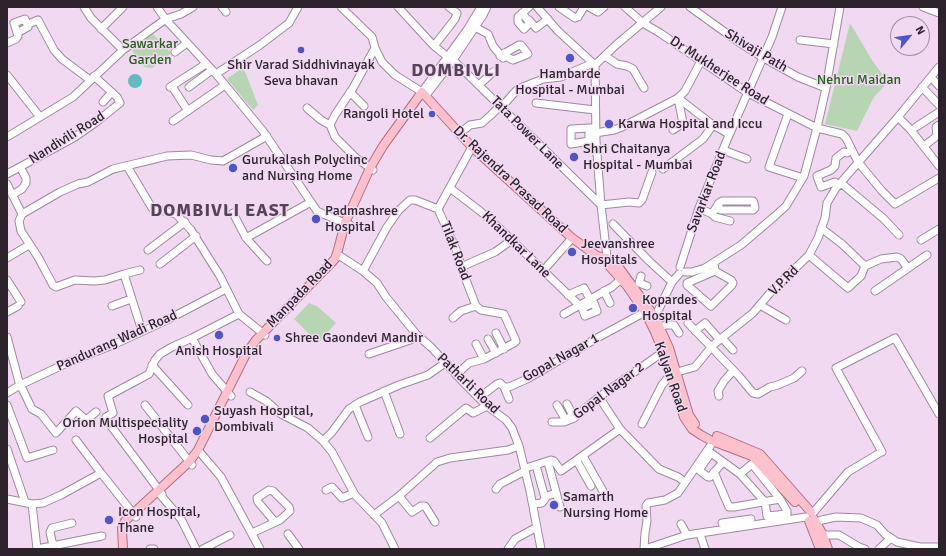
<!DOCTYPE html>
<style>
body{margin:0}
#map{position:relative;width:946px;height:556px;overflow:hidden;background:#f1daf1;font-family:Signika,sans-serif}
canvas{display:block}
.frame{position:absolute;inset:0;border:8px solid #2c232c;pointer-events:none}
.north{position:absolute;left:890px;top:16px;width:40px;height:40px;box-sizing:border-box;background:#f1daf1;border:1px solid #a291a2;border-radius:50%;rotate:61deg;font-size:11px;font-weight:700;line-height:16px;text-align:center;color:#2c232c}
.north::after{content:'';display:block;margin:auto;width:14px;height:18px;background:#4e54ca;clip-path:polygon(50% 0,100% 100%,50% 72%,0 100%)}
</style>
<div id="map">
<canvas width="946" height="556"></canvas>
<div class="frame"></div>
<div class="north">N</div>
</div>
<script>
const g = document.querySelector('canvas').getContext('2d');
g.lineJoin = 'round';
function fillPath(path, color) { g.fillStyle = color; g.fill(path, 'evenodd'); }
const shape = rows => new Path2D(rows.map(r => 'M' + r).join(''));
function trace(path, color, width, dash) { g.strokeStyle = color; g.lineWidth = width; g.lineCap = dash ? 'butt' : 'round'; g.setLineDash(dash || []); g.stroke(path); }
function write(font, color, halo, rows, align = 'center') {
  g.font = font + ' Signika,sans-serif'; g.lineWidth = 3; g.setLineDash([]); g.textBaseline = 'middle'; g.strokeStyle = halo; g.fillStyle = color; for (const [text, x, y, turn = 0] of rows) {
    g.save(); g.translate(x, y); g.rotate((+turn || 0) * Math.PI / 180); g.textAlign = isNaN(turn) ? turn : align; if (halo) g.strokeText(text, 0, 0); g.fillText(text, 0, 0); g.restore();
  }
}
fillPath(shape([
 [850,23,872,60,888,82,874,97,857,131,825,124],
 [151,32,171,53,152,68,144,67,134,56,132,47],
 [242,68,246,74,258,105,253,110,227,79],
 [309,303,317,306,336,323,318,343,294,319]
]), '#b8d5b3');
fillPath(shape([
 '128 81a7 7 0 1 1 14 0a7 7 0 1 1-14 0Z'
]), '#60bdbd');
const minor = shape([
 [84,7,91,18,123,50],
 [157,7,164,17],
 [222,7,226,12],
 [341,7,372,37,375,48,382,62,395,75,422,92,467,30,481,7],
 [398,7,434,46,448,57],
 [537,7,558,31,595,65],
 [559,7,575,18,578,17,584,7],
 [589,7,598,12,604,7],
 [625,7,643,23,660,33,748,93,817,128,842,134,846,138,858,162,882,191,895,204,939,178],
 [690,7,740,43,762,57,798,77,826,88],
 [923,7,939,13],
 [522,13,530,23,524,29,518,22,518,17,519,16,529,7],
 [169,18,181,14,193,7],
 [529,20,536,28,548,19],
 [168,22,216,74,263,131,317,211,323,214,350,225],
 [31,23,38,20,54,50,62,59,90,80],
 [473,26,488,34,493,46,503,58],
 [101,29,123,7],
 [800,40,834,44],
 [7,43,16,39,18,36,14,23,25,19,28,27,17,33],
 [434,46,455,19,457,13,449,7],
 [175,52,187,43],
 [500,56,519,45,521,45,528,54,513,60,507,57,504,53],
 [605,56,617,64,627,66,633,69,644,88],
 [453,60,601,205,629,202,639,203,642,200,652,172],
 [595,65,596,141,601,205,607,257],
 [595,65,616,45,661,7],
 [216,74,260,45,289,23,298,7],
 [7,75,40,117],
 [931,77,939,86],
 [479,85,493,72],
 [170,87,206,64],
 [189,87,212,70],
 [922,87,939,105],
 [173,88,188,111],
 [350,92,364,106],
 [427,94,453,60,483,15,487,7],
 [678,98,713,125,729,134],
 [103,102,112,92],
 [536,103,595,110],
 [307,108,321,120,330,125],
 [501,108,513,94,518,89,543,79,561,77,593,63],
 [788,114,769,167,803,178],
 [898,117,910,129,939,166],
 [173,121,225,85],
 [916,127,939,112],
 [589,128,589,141,571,144,571,129,572,129,589,128,595,128],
 [673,130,683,123,678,98],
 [460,133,470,125,482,123,491,115,500,106],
 [595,133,614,130,622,127,678,98,685,91,701,61],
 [7,137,73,97,123,50,163,21],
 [924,146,937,136,936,127,939,125],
 [723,150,747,159],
 [127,166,152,208,176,214,191,230,220,276,239,314,265,335],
 [663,169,703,139,713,125],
 [373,170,356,158,335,137,330,125,335,115,353,88,375,48],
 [7,174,75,137,95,123,120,103,117,97,94,76],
 [835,182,821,187,817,176,831,170,835,166,836,158,844,152,847,153,851,150],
 [841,183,884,219,899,235],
 [7,184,22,214,19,221,21,231,38,257,53,285,56,287,75,280,94,281,105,280,124,274,140,270],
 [450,188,480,211,497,226,579,305],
 [12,195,22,189,26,183,26,178,20,167],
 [699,208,712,214,715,217,730,221],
 [233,213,246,238],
 [22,214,60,192,78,184,88,182,113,169,167,156,191,155,211,160,223,161,267,136],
 [712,214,719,203,722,201,753,201,754,203,755,208,753,210,720,210,718,204],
 [613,224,649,261,672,282],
 [821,228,842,244,865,266,881,259,897,257,901,259,907,267],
 [921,240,939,229],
 [148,250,185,222],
 [337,254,363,271,377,283,386,297,417,335,432,348,462,381,487,406,506,420,512,428,519,446,530,491,541,549],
 [809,255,848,288,861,276,865,266],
 [7,258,29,245],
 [267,261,246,238,311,202],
 [714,263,715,271,731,280,733,283,732,285,711,306,687,285,687,283,715,271],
 [160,264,196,236],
 [461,267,495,252,512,240],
 [680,267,699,208,727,140,772,37,782,7],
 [363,271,387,227,399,210,410,200,415,200,438,209],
 [543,271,572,238],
 [685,272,692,272,705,268,741,245,775,216,786,206,804,176,817,128,826,88,840,7],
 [124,274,142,331],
 [641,276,639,283,647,286],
 [7,280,21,302],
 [604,291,610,303],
 [875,291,927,255],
 [568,295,584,288,590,299],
 [594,303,597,311,585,316,582,308,594,303],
 [760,305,786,320],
 [112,306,131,299],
 [7,312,18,306],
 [564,314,612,287,621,279],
 [655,317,672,282,679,274],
 [453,318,461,311,476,306],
 [688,323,738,375,753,393,758,394,770,387,778,385,794,378,802,371],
 [660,327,666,325,674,325,679,333],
 [695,331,705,323,720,340],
 [496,333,504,349],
 [7,337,19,382,32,409,41,414,56,433,76,411,86,420,96,412],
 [192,338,212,374,231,396],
 [722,338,733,350],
 [488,339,496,353],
 [476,344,484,359],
 [369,354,419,337],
 [152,365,188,405],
 [677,372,695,367,713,345,753,313,770,293,809,255,818,238,825,218,827,203,836,188,898,117,939,67],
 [456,375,469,363,484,359,514,343,516,341,504,314,481,310,476,306,461,267,458,254,438,209,472,147],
 [504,387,509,399],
 [384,391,400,434],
 [250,392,266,401,281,414,308,428,323,441,332,452,355,495,382,523,395,549],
 [7,393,20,385,67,363,115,344,167,320,226,289],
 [719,396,718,391,724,381,733,371],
 [480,397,497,384,500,383,504,387,509,387,527,379,597,338,645,312],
 [599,397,620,429,659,469,678,477,685,482],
 [567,404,574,418],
 [7,405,27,458,53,450],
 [145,405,192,465],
 [355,405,368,437],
 [557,405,565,419,567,419,570,417],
 [552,422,564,422,574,418,599,397,663,352],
 [642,424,662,385,670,375],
 [430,438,466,408,473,413,487,406],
 [76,440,101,473],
 [323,441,332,432,349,409,360,402,399,385,428,375,445,363],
 [7,449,25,502],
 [198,450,221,477,260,549],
 [882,452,836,368,895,338,939,414],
 [583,456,603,491],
 [577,461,591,486],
 [723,462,710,477,708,477,699,470,711,453,740,474,765,502,767,516,787,514,787,511,780,499,752,464,740,474],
 [549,466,560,507],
 [529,467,551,460,554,461,561,471,620,429],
 [537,469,545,498],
 [714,472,729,507,734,507,780,499],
 [496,489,500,484,525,471],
 [326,490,332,487,342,498,354,493],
 [158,492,181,519,196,549],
 [162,494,108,422,106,417,113,413,108,396,149,374,155,360,160,354,172,347,192,338,239,314],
 [399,496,412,512,421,506,425,506,435,522],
 [7,499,32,504,43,503,61,495,101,473,136,517],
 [32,504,37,549,102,536],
 [533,504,542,503,547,496,556,493],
 [813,513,848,472,878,454],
 [374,515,399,496,437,462,450,458,508,450,519,446],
 [722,523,751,519],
 [681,524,687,535],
 [811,525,822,520,836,517,861,518,877,525,885,534,897,542,920,547,939,547],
 [252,533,280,520,290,511,289,507,273,491,269,490,257,498,258,502,275,522],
 [288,534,299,549],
 [700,534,705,549],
 [823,535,839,535,859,547,865,549],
 [53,546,50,532,52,528,72,523],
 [150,549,154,549],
 [203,549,230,535],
 [508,549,515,539,537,527],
 [644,549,645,533,647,521,646,506,648,503,665,500,678,493,713,442],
 [645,549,687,535,806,517],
 [879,549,891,538]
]);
const major = shape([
 [615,262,655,317,669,348,689,415,695,424],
 [610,267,627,286,645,312,655,332,670,369,670,375,684,417,692,429,701,435,710,440],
 [717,436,760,454,811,512],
 [715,442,752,456,795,502],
 [814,519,823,535,828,549],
 [809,521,820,549],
 [123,549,122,528,125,521,189,462,198,450,246,354,256,340,335,259,338,250,345,223,370,168,383,146,422,92,472,147,572,238,597,256,606,258]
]);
trace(minor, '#9e899f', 9);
trace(major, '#b36e7f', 10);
trace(minor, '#fff', 7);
trace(major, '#fdc0cd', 8);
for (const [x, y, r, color] of [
 [301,50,4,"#4e54ca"],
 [570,58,5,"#4e54ca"],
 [432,114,4,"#4e54ca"],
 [609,124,5,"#4e54ca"],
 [574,157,5,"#4e54ca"],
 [233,168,5,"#4e54ca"],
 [316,219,5,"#4e54ca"],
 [572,252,5,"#4e54ca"],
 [633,308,5,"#4e54ca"],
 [219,335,5,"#4e54ca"],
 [277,338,4,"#4e54ca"],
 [205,419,5,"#4e54ca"],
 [197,431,5,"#4e54ca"],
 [554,505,5,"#4e54ca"],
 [109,520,5,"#4e54ca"]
]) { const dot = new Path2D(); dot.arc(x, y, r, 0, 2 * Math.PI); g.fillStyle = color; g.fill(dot); trace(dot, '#f1daf1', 1.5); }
write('14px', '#245f19', '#f1daf1', [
 ["Sawarkar",150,44],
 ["Garden",150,60],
 ["Nehru Maidan",859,80]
]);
write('14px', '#2c232c', '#f1daf1', [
 ["Shivaji Path",756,51,31],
 ["Dr Mukherjee Road",719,71,33],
 ["Tata Power Lane",527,133,45],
 ["Nandivili Road",67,138,-32],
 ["Dr. Rajendra Prasad Road",510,180,43],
 ["Savarkar Road",707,192,-69],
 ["Khandkar Lane",516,245,44],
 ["Tilak Road",455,251,69],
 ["V.P.Rd",784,281,-45],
 ["Manpada Road",300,294,-46],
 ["Pandurang Wadi Road",117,341,-24],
 ["Gopal Nagar 1",561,358,-29],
 ["Kalyan Road",670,377,71],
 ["Patharli Road",468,384,44],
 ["Gopal Nagar 2",609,391,-37]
]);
write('14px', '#2c232c', '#f1daf1', [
 ["Shir Varad Siddhivinayak",301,65,"center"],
 ["Seva bhavan",301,81,"center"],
 ["Hambarde",570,74,"center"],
 ["Hospital - Mumbai",570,90,"center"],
 ["Rangoli Hotel",424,114,"right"],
 ["Karwa Hospital and Iccu",618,124],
 ["Shri Chaitanya",583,149],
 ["Hospital - Mumbai",583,165],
 ["Gurukalash Polyclinc",242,160],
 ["and Nursing Home",242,176],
 ["Padmashree",325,211],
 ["Hospital",325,227],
 ["Jeevanshree",581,244],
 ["Hospitals",581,260],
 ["Kopardes",642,300],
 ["Hospital",642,316],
 ["Shree Gaondevi Mandir",285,338],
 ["Anish Hospital",219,351,"center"],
 ["Suyash Hospital,",214,411],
 ["Dombivali",214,427],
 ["Orion Multispeciality",188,423,"right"],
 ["Hospital",188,439,"right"],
 ["Samarth",563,497],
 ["Nursing Home",563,513],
 ["Icon Hospital,",118,512],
 ["Thane",118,528]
], 'left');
g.letterSpacing = '1px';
write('bold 18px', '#564357', '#f1daf1', [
 ["DOMBIVLI",456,71],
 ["DOMBIVLI EAST",220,211]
]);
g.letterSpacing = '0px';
</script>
